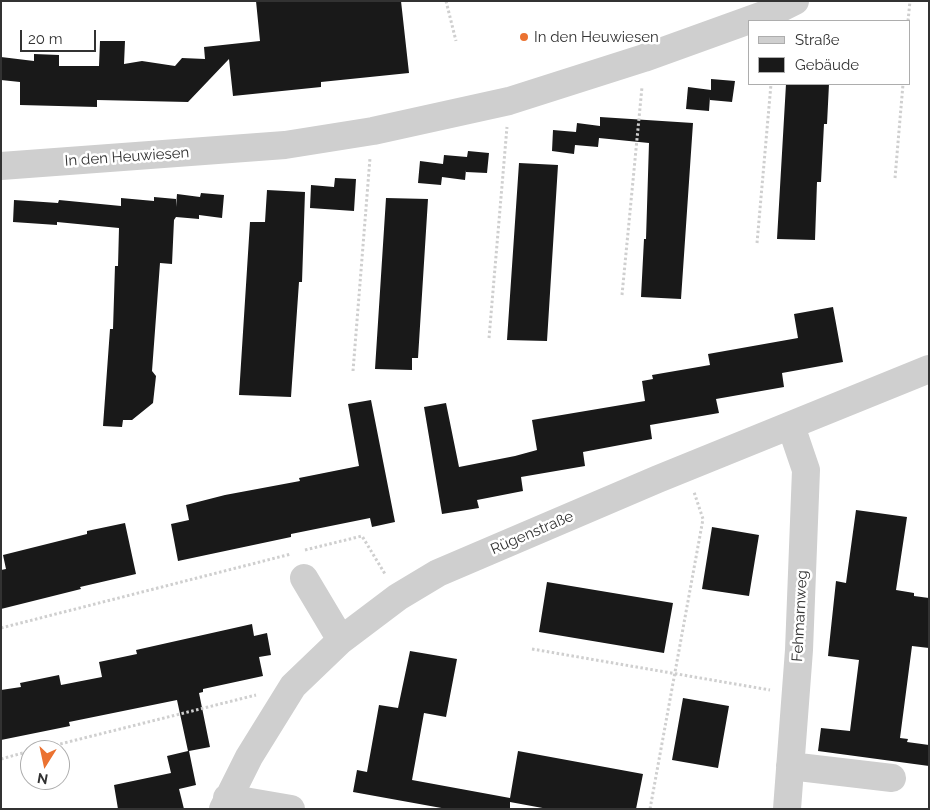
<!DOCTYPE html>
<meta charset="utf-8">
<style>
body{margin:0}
#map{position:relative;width:930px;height:810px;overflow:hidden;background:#fff;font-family:Raleway,sans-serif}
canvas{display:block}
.frame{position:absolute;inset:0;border:2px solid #323232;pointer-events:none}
.legend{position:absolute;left:748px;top:20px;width:162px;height:65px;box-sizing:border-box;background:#fff;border:1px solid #adadad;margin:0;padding:6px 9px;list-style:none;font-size:15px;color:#323232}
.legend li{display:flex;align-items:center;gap:10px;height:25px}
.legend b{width:25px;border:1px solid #adadad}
.north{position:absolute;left:20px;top:740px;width:50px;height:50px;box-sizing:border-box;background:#fff;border:1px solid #adadad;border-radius:50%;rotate:190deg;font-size:14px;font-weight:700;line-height:20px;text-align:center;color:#323232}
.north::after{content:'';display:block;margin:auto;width:18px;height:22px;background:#eb7231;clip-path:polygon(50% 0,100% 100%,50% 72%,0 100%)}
.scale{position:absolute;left:20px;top:30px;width:76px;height:22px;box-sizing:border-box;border:2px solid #323232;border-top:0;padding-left:6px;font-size:15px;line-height:18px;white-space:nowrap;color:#323232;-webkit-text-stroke:4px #fff;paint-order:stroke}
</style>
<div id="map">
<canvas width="930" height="810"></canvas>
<div class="frame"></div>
<ul class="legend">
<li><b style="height:6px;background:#cfcfcf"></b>Straße</li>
<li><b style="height:14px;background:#191919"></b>Gebäude</li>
</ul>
<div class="north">N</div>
<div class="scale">20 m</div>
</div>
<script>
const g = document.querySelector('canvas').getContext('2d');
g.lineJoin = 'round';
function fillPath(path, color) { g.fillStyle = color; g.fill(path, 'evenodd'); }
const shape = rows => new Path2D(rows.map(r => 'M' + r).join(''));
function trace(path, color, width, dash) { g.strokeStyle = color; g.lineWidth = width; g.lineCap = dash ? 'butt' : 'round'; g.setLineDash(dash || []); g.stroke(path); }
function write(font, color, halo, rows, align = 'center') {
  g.font = font + ' Raleway,sans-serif'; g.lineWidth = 5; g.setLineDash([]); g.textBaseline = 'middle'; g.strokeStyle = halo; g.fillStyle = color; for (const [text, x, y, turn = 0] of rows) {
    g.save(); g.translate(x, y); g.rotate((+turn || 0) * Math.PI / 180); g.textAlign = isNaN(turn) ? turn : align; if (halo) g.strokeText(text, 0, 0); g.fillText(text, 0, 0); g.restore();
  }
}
fillPath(shape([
 [256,1,401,1,409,73,321,82,321,87,233,96,229,59,188,102,97,100,97,107,20,105,20,82,1,80,1,57,34,61,34,54,59,55,59,66,99,66,100,41,125,41,124,64,142,61,175,66,182,58,205,59,204,47,260,41],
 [711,79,735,81,732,102,710,100,710,97,709,111,686,109,688,87,711,90],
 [786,84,829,84,827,124,824,124,821,182,817,182,815,240,777,239],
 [600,117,693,123,681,299,641,297,644,239,646,239,649,143,599,138,598,147,575,145,574,154,552,151,553,130,576,132,577,123,600,126],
 [468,151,489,153,487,173,466,172,466,170,465,180,442,177,441,185,418,183,420,161,443,164,444,155,467,157],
 [519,163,558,165,547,341,507,340],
 [335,178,356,179,354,211,310,208,311,185,334,187],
 [267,190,305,192,302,282,299,282,291,397,239,395,250,222,265,222],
 [201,193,224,195,222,218,199,215,199,219,176,217,174,220,172,264,160,263,152,371,156,376,153,403,132,420,123,420,122,427,103,426,110,329,113,329,115,266,118,266,119,228,57,222,57,225,13,222,14,200,58,203,59,200,121,206,121,198,154,201,154,197,176,199,176,207,177,194,200,197],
 [386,198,428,199,418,358,412,358,412,370,375,369],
 [833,307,843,362,782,373,784,387,716,399,719,413,650,425,652,439,583,452,585,466,521,477,523,491,477,500,479,508,442,514,424,407,446,403,459,467,515,456,537,450,532,420,645,401,642,381,653,379,652,375,710,365,708,354,798,338,794,314],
 [371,400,395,522,372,527,370,518,291,534,291,537,178,561,171,524,189,520,186,505,225,495,300,481,299,478,359,466,348,404],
 [856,510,907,517,896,590,914,593,914,596,929,598,929,648,912,646,900,738,908,739,907,742,929,745,929,766,818,751,821,728,850,731,859,660,828,656,836,581,846,583],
 [125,523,136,574,80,587,81,589,1,609,1,570,6,569,3,555,87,534,87,531],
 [712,527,759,535,749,596,702,589],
 [547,582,673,603,664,653,539,632],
 [252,624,254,636,267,633,271,655,259,657,263,676,203,689,203,692,199,693,210,747,189,751,196,785,179,789,184,809,118,809,114,785,171,773,167,756,188,751,177,700,69,722,70,726,1,740,1,690,21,687,20,683,59,675,61,685,102,677,99,662,137,654,136,650],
 [410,651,457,659,446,717,424,713,412,780,510,798,518,751,643,774,636,809,548,809,510,802,510,809,447,809,353,792,357,770,367,772,379,705,398,708],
 [683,698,729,706,718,768,672,760]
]), '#191919');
trace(shape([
 [446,1,456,41],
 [908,21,910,1],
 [895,178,903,84],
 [757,243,771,84],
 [622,295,642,87],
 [489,338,507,127],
 [353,371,370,158],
 [305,550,362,536,385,574],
 [1,628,291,554],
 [532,649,770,690],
 [36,750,256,695],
 [1,759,30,751],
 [650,809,703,519,694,492]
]), '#cfcfcf', 3, [2.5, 2.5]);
trace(shape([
 [1,166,285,145,373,131,509,101,644,58,777,10,795,1],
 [304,578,341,640],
 [790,766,892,778],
 [227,798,291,809],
 [223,809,249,757,293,686,341,640,398,597,438,573,658,479,929,369],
 [787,809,799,650,806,470,791,426]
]), '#cfcfcf', 28);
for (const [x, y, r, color] of [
 [524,37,5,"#eb7231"]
]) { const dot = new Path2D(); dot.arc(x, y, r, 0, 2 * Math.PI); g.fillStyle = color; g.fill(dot); trace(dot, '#fff', 2); }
write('15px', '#323232', '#fff', [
 ["In den Heuwiesen",534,37]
], 'left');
write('15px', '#323232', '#fff', [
 ["In den Heuwiesen",127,157,-4],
 ["Rügenstraße",532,533,-23],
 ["Fehmarnweg",800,616,-87]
]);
</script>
